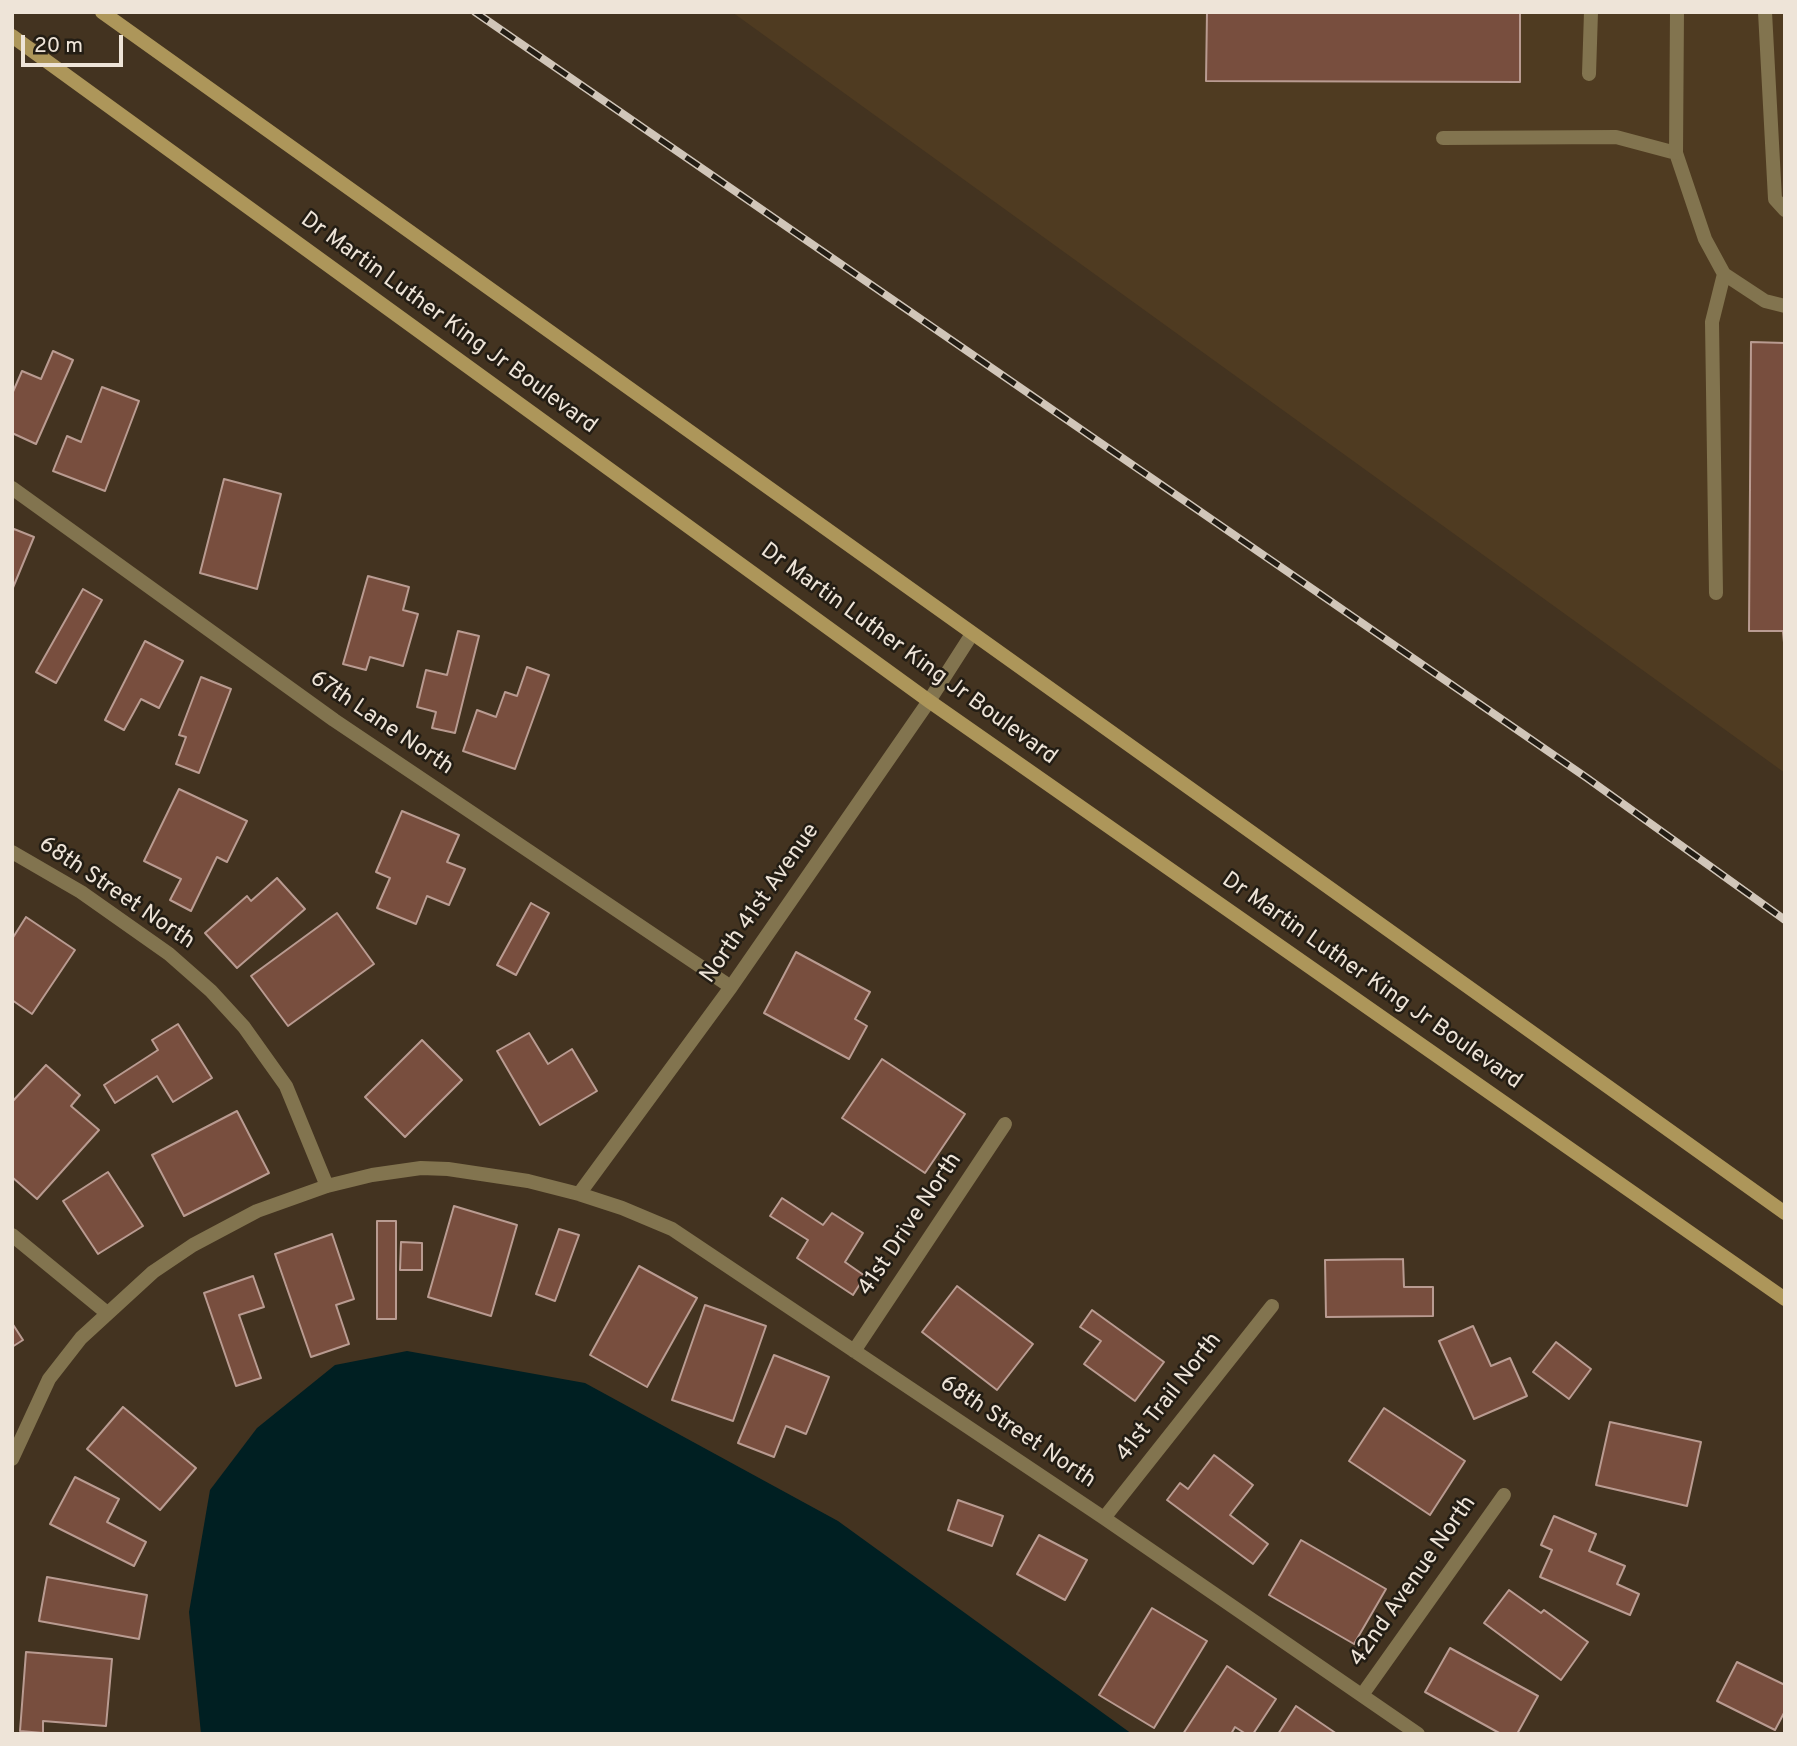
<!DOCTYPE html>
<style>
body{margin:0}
#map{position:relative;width:1797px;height:1746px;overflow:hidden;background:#433320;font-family:Overpass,sans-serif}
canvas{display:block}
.frame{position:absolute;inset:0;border:14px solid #eee4d8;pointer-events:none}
.scale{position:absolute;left:21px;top:35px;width:102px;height:32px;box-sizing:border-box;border:4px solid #eee4d8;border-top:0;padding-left:9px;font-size:21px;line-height:24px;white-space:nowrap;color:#eee4d8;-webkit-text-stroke:5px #231d14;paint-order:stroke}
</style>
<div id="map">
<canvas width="1797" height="1746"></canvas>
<div class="frame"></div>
<div class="scale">20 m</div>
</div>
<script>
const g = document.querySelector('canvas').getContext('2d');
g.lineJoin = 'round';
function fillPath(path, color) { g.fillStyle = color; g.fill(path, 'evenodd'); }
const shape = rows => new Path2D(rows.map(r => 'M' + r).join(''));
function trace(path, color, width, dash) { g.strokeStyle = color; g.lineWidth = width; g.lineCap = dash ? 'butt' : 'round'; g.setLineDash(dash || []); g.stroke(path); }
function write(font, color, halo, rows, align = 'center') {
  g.font = font + ' Overpass,sans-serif'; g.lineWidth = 5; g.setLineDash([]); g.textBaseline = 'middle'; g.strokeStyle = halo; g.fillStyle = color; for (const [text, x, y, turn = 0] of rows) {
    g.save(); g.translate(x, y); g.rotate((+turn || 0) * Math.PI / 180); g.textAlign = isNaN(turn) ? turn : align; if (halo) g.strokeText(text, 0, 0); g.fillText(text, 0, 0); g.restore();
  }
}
fillPath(shape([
 [732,12,1785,12,1785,773]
]), '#4f3b21');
fillPath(shape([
 [407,1351,585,1383,838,1521,1132,1734,201,1734,189,1612,210,1490,257,1428,335,1365]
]), '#001f22');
const building = shape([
 [1207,12,1520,12,1520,82,1206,81,1207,12],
 [1751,342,1785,343,1785,654,1783,631,1749,631,1751,342],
 [53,351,73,360,36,444,12,433,12,394,22,371,41,379,53,351],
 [102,387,139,401,105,491,53,471,67,436,81,442,102,387],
 [224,479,281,494,257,589,200,573,224,479],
 [14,529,34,537,12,590,12,532,14,529],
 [368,576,409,587,403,610,418,614,403,666,370,657,366,670,343,664,368,576],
 [83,589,102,600,56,683,36,672,83,589],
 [458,631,479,636,455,733,432,728,436,712,417,707,426,670,447,675,458,631],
 [145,641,183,661,159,708,141,699,124,730,105,720,145,641],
 [527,667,549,675,515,769,463,751,477,710,496,717,505,692,517,696,527,667],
 [201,677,231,689,199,773,176,764,186,737,179,735,201,677],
 [179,789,247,821,227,862,217,857,191,911,170,900,181,879,144,861,179,789],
 [402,811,459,835,447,862,465,869,449,905,427,896,416,924,377,908,390,878,376,872,402,811],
 [277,878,305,909,237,968,205,933,247,896,251,901,277,878],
 [531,903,549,913,516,975,497,965,531,903],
 [337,913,374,964,288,1026,251,976,337,913],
 [26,917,75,950,32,1014,12,1000,12,939,26,917],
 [796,952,870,992,855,1019,867,1026,849,1059,764,1013,796,952],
 [178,1024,212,1078,173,1102,157,1076,115,1103,104,1085,158,1050,152,1040,178,1024],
 [529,1033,548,1064,572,1049,597,1091,540,1125,497,1051,529,1033],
 [422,1040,462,1080,405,1137,365,1097,422,1040],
 [882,1059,965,1114,925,1173,842,1118,882,1059],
 [46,1065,80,1095,71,1106,99,1130,37,1199,12,1177,12,1102,46,1065],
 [237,1111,269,1173,184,1216,152,1155,237,1111],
 [108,1172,143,1226,98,1254,63,1201,108,1172],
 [782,1198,823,1225,832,1213,863,1233,845,1262,865,1276,853,1295,797,1258,808,1240,770,1216,782,1198],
 [454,1206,517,1225,491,1316,428,1297,454,1206],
 [377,1221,396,1221,396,1319,377,1319,377,1221],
 [559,1229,579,1235,555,1301,536,1294,559,1229],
 [332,1234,354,1299,336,1305,349,1344,311,1357,275,1254,332,1234],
 [401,1242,422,1243,422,1270,400,1270,401,1242],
 [1403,1259,1404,1287,1433,1287,1433,1316,1326,1317,1325,1260,1403,1259],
 [639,1266,697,1298,647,1387,590,1355,639,1266],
 [253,1276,264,1307,239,1315,261,1378,236,1386,204,1293,253,1276],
 [957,1286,1033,1344,997,1390,922,1332,957,1286],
 [705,1305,766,1326,733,1421,672,1400,705,1305],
 [1092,1310,1164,1362,1135,1401,1084,1364,1101,1341,1080,1327,1092,1310],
 [12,1323,23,1340,12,1347,12,1323],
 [1473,1326,1491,1366,1510,1358,1527,1396,1474,1419,1439,1341,1473,1326],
 [1556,1342,1591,1369,1569,1399,1533,1372,1556,1342],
 [774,1355,829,1377,806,1434,786,1426,774,1457,738,1443,774,1355],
 [123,1407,196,1468,160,1510,87,1449,123,1407],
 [1384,1408,1465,1461,1430,1515,1349,1461,1384,1408],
 [1610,1422,1701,1442,1687,1506,1596,1485,1610,1422],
 [1214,1455,1253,1485,1230,1515,1268,1544,1253,1564,1167,1500,1180,1483,1188,1489,1214,1455],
 [75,1477,119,1499,107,1522,146,1542,134,1566,50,1524,75,1477],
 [958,1500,1003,1516,992,1546,948,1530,958,1500],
 [1554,1516,1596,1534,1589,1551,1625,1566,1617,1584,1639,1594,1630,1615,1540,1577,1552,1550,1541,1545,1554,1516],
 [1039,1535,1087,1560,1065,1600,1017,1574,1039,1535],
 [1301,1540,1386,1589,1354,1644,1269,1595,1301,1540],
 [47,1577,147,1595,139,1639,39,1621,47,1577],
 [1509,1590,1541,1613,1544,1610,1588,1642,1561,1680,1484,1623,1509,1590],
 [1152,1608,1207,1641,1154,1728,1099,1695,1152,1608],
 [1450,1648,1538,1696,1517,1734,1501,1734,1425,1692,1450,1648],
 [26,1652,112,1659,106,1726,43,1721,43,1733,20,1731,26,1652],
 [1737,1662,1785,1685,1785,1711,1775,1730,1717,1701,1737,1662],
 [1227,1666,1276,1699,1253,1734,1246,1734,1235,1727,1231,1734,1183,1734,1227,1666],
 [1296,1706,1337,1734,1278,1734,1296,1706]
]);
fillPath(building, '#784e3e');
trace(building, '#b99b91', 2);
trace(shape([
 [1765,12,1775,199,1785,210],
 [1589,74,1591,12],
 [1443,138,1616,137,1676,153,1705,239,1724,274,1765,301,1785,306],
 [1716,593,1712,322,1724,274]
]), '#82744f', 14);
trace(shape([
 [1676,153,1677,12],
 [12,488,334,720,731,987],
 [12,852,81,892,169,954,211,991,244,1027,286,1086,327,1186],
 [579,1194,731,987,929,701,972,634],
 [12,1235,107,1313],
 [854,1351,1005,1124],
 [12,1459,49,1379,81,1338,153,1272,193,1245,257,1211,327,1186,372,1175,421,1168,448,1169,528,1181,579,1194,622,1208,672,1229,1104,1518,1418,1734],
 [1104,1518,1272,1306],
 [1362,1695,1504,1495]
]), '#82744f', 14);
trace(shape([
 [102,12,1785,1213],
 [12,36,929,701,1785,1299]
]), '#ad965a', 14);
const rail = shape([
 [475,12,1587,778,1785,920]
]);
trace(rail, '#d1c6b9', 8);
trace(rail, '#231d14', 5, [16]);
write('23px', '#eee4d8', '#231d14', [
 ["Dr Martin Luther King Jr Boulevard",448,324,36],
 ["Dr Martin Luther King Jr Boulevard",908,655,36],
 ["67th Lane North",381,724,34],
 ["68th Street North",116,894,34],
 ["North 41st Avenue",761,904,-55],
 ["Dr Martin Luther King Jr Boulevard",1371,982,35],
 ["41st Drive North",911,1225,-56],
 ["41st Trail North",1170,1398,-52],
 ["68th Street North",1017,1433,34],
 ["42nd Avenue North",1414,1582,-55]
]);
</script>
